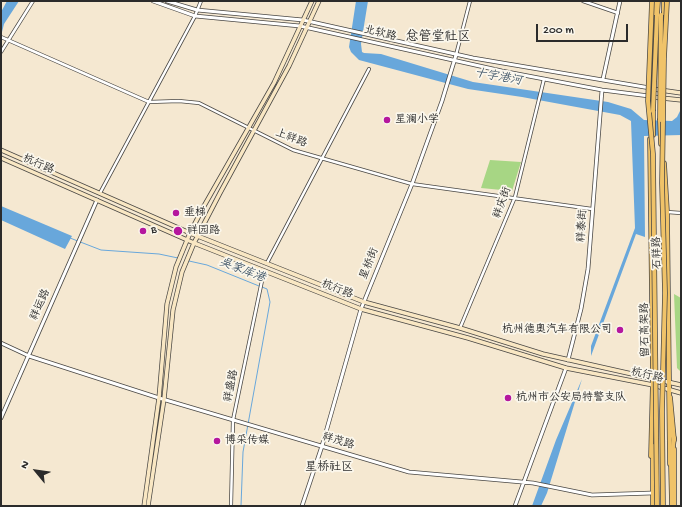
<!DOCTYPE html>
<meta charset="utf-8">
<style>
body{margin:0}
#map{position:relative;width:682px;height:507px;overflow:hidden;background:#f5e8d1;font-family:"Gochi Hand",sans-serif}
canvas{display:block}
.frame{position:absolute;inset:0;border:2px solid #2b2b2b;pointer-events:none}
.north{position:absolute;left:16px;top:451px;width:40px;height:40px;-webkit-text-stroke:3px #fbf7ec;paint-order:stroke;rotate:299deg;font-size:11px;font-weight:700;line-height:16px;text-align:center;color:#2b2b2b}
.north::after{content:'';display:block;margin:auto;width:14px;height:18px;background:#2b2b2b;clip-path:polygon(50% 0,100% 100%,50% 72%,0 100%)}
.scale{position:absolute;left:536px;top:24px;width:92px;height:18px;box-sizing:border-box;border:2px solid #2b2b2b;border-top:0;padding-left:5px;font-size:12px;line-height:14px;white-space:nowrap;color:#2b2b2b;-webkit-text-stroke:3px #fbf7ec;paint-order:stroke}
</style>
<div id="map">
<canvas width="682" height="507"></canvas>
<div class="frame"></div>
<div class="north">N</div>
<div class="scale">200 m</div>
</div>
<script>
const g = document.querySelector('canvas').getContext('2d');
g.lineJoin = 'round';
function fillPath(path, color) { g.fillStyle = color; g.fill(path, 'evenodd'); }
const shape = rows => new Path2D(rows.map(r => 'M' + r).join(''));
function trace(path, color, width, dash) { g.strokeStyle = color; g.lineWidth = width; g.lineCap = dash ? 'butt' : 'round'; g.setLineDash(dash || []); g.stroke(path); }
function write(font, color, halo, rows, align = 'center') {
  g.font = font + ' "Gochi Hand","LXGW WenKai TC",sans-serif'; g.lineWidth = 3.5; g.setLineDash([]); g.textBaseline = 'middle'; g.strokeStyle = halo; g.fillStyle = color; for (const [text, x, y, turn = 0] of rows) {
    g.save(); g.translate(x, y); g.rotate((+turn || 0) * Math.PI / 180); g.textAlign = isNaN(turn) ? turn : align; if (halo) g.strokeText(text, 0, 0); g.fillText(text, 0, 0); g.restore();
  }
}
fillPath(shape([
 [490,160,521,162,512,191,481,188],
 [674,294,681,298,681,372,677,368]
]), '#a7d684');
fillPath(shape([
 [7,1,19,1,4,24,1,36,1,12],
 [356,1,368,1,361,44,362,52,364,53,381,54,473,82,608,102,631,109,644,120,672,121,677,117,681,109,681,135,644,136,645,237,636,234,591,356,591,346,635,228,631,121,620,115,522,97,468,89,359,60,351,52,349,47],
 [1,206,72,236,65,249,1,220],
 [582,379,547,493,541,506,532,506,556,440]
]), '#68a7db');
trace(shape([
 [70,238,101,250,159,254,178,258],
 [189,261,207,265,259,286],
 [241,506,243,452,270,302,267,289,262,287]
]), '#68a7db', 1);
const minor = shape([
 [583,1,618,13],
 [1,37,149,102,179,101,199,103,293,150,412,184,592,209],
 [1,52,33,1],
 [456,55,470,1],
 [100,193,195,16,201,1],
 [667,212,681,213],
 [267,263,369,69],
 [460,328,515,197,544,79],
 [231,506,233,420,264,271]
]);
const tertiary = shape([
 [153,1,195,16,300,26,502,71,602,90,649,96],
 [167,1,197,10,303,20,473,58,650,88],
 [603,79,620,1],
 [1,343,29,356,159,398,409,472,533,483,592,495,652,493],
 [568,360,581,309,588,269,602,90],
 [1,418,97,200],
 [302,506,322,446,361,309,412,184,442,101,456,55],
 [515,506,566,368]
]);
const secondary = shape([
 [653,89,681,93],
 [652,97,681,100],
 [1,150,190,233,364,302,460,328,543,354,681,385],
 [1,158,194,243,361,309,468,338,566,368,653,385,681,393],
 [144,506,159,398,167,304,176,267,190,233,204,206,274,83,312,1],
 [148,506,164,399,173,310,182,272,194,243,220,193,289,66,319,1]
]);
const primary = shape([
 [663,30,664,13],
 [650,110,655,1],
 [650,139,653,379,651,456],
 [664,163,667,212,670,464],
 [670,397,674,440],
 [674,506,674,449]
]);
const trunk = shape([
 [657,15,658,1],
 [664,16,664,1],
 [660,120,661,144],
 [653,135,653,111],
 [653,446,653,506],
 [672,506,671,464,674,438]
]);
trace(minor, '#494744', 4);
trace(tertiary, '#494744', 4.5);
trace(secondary, '#494744', 5);
trace(primary, '#494744', 5.5);
trace(trunk, '#494744', 5.5);
trace(minor, '#fff', 2.5);
trace(tertiary, '#fff', 3);
trace(secondary, '#f9e7c3', 3.5);
trace(primary, '#f0c369', 4);
trace(trunk, '#f0c369', 4);
const trunkBridge = shape([
 [652,1,648,101,653,154,657,506],
 [653,111,657,15],
 [660,120,661,15],
 [663,506,662,411,665,293,662,183,664,58,667,1]
]);
trace(trunkBridge, '#494744', 5.5, []);
trace(trunkBridge, '#f0c369', 4);
for (const [x, y, r, color] of [
 [387,120,4,"#b5179e"],
 [176,213,4,"#b5179e"],
 [143,231,4,"#b5179e"],
 [178,231,5,"#b5179e"],
 [620,330,4,"#b5179e"],
 [508,398,4,"#b5179e"],
 [217,441,4,"#b5179e"]
]) { const dot = new Path2D(); dot.arc(x, y, r, 0, 2 * Math.PI); g.fillStyle = color; g.fill(dot); trace(dot, '#fbf7ec', 1.5); }
write('11px', '#2b2b2b', '#fbf7ec', [
 ["北软路",380,34,14],
 ["上祥路",291,139,21],
 ["杭行路",38,165,23],
 ["祥庆街",503,203,-70],
 ["祥泰街",583,226,-87],
 ["石祥路",658,253,-91],
 ["星桥街",370,264,-68],
 ["杭行路",337,290,21],
 ["祥运路",41,305,-66],
 ["留石高架路",646,330,-91],
 ["杭行路",647,376,13],
 ["祥盛路",232,386,-78],
 ["祥茂路",338,442,17]
]);
write('11px', '#2b2b2b', '#fbf7ec', [
 ["星澜小学",395,120],
 ["垂梯",184,213],
 ["B",151,231],
 ["祥园路",187,231],
 ["杭州德奥汽车有限公司",612,330,"right"],
 ["杭州市公安局特警支队",516,398],
 ["博采传媒",225,441]
], 'left');
write('italic 12px', '#405669', '#fbf7ec', [
 ["十字港河",498,78,10],
 ["吴家库港",242,271,21]
]);
write('12px', '#2b2b2b', '#fbf7ec', [
 ["星桥社区",329,468]
]);
write('13px', '#2b2b2b', '#fbf7ec', [
 ["总管堂社区",438,38]
]);
</script>
